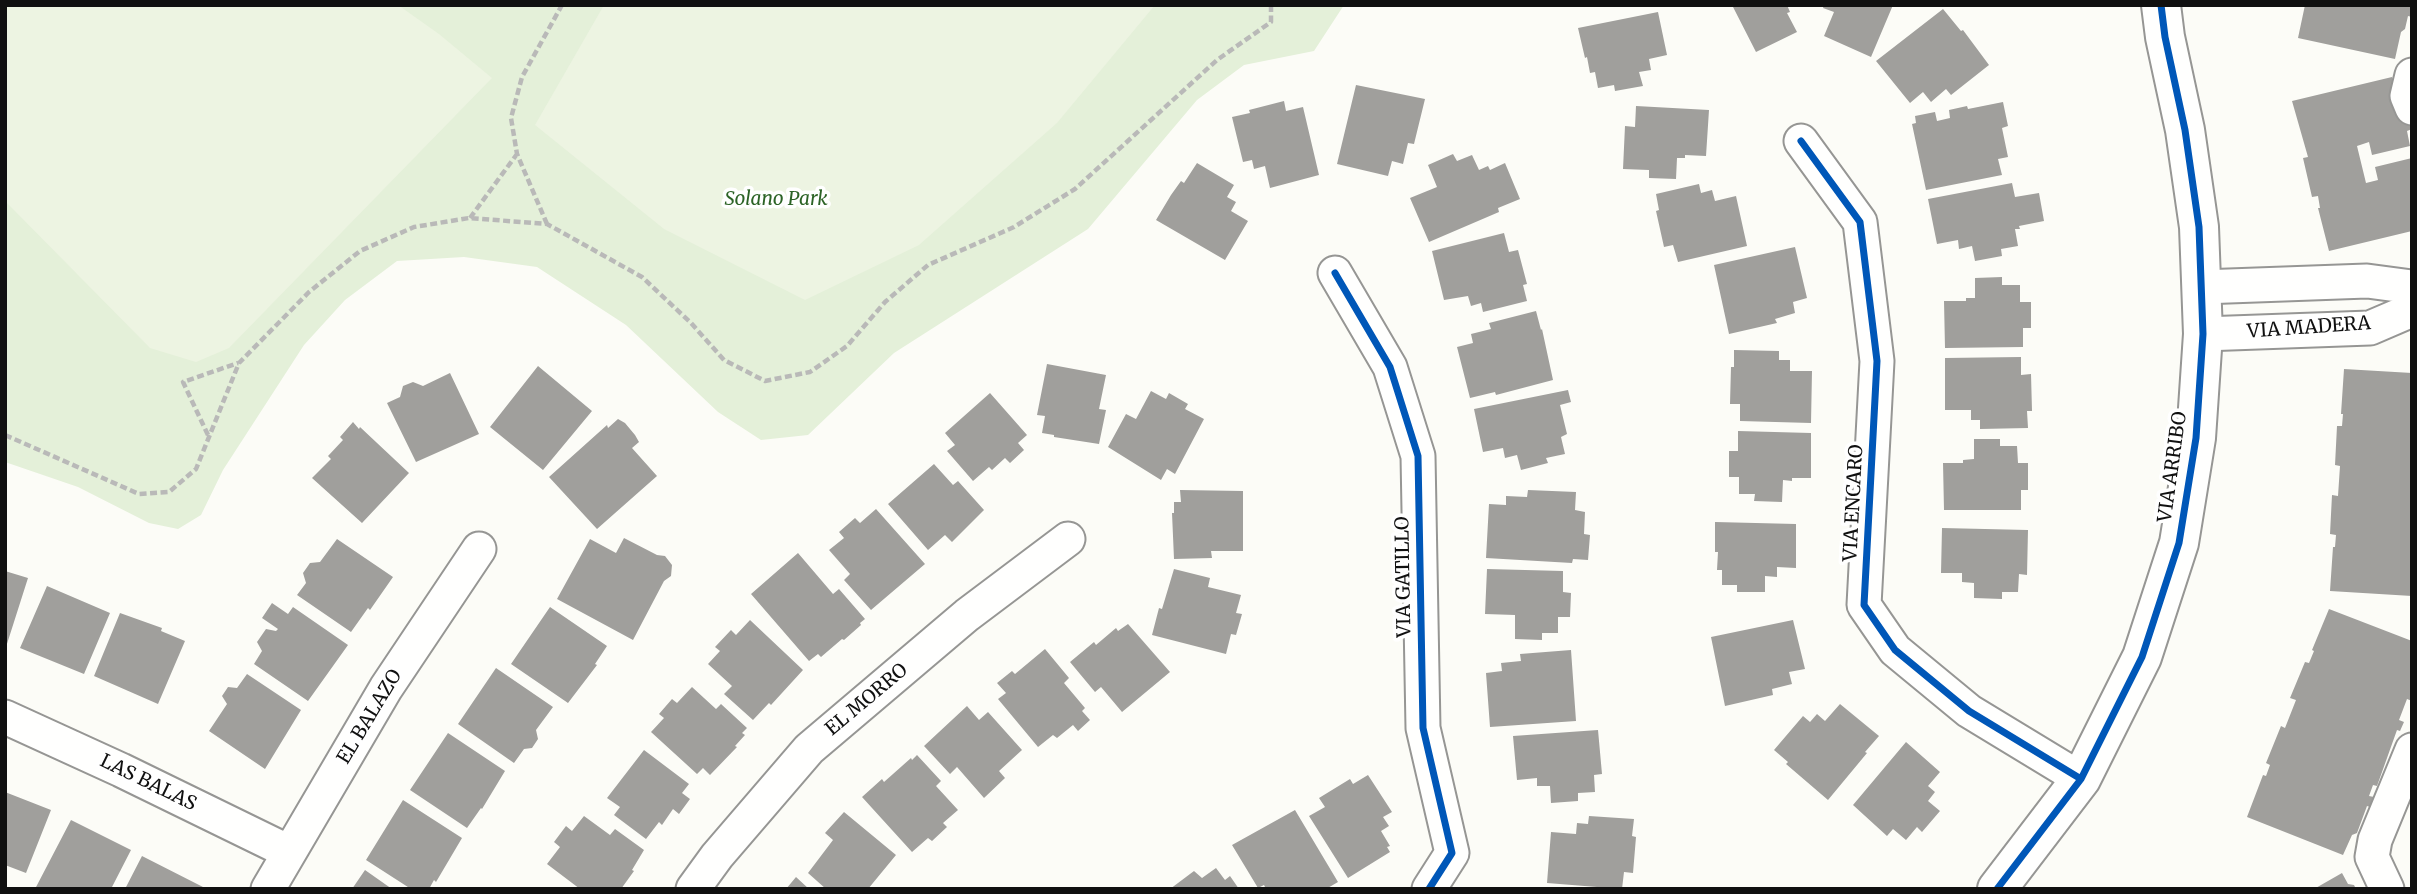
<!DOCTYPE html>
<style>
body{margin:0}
#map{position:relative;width:2417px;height:894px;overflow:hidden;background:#fcfcf7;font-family:Merriweather,serif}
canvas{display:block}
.frame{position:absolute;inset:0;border:7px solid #101010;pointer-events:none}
</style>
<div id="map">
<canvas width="2417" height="894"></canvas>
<div class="frame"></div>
</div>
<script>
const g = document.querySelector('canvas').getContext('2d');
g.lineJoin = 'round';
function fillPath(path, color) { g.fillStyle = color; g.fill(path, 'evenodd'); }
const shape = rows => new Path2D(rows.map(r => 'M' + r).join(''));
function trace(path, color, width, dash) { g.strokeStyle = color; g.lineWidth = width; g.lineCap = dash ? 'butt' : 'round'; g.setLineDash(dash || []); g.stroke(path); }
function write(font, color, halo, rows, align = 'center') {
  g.font = font + ' Merriweather,serif'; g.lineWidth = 7; g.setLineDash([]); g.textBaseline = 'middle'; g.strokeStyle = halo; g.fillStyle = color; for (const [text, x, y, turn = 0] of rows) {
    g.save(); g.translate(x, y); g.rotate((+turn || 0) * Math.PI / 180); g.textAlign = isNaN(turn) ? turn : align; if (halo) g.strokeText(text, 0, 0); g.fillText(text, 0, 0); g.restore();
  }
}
fillPath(shape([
 [5,5,1344,5,1314,51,1244,65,1197,100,1088,229,894,353,808,435,761,440,718,412,626,325,537,267,464,257,397,261,345,300,304,345,223,470,201,515,178,529,149,523,78,487,5,462]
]), '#e4f0d9');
fillPath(shape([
 [5,5,398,5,439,34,492,78,229,348,196,362,150,348,5,201],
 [604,5,1155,5,1057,123,919,245,805,300,664,229,535,125]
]), '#edf4e2');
fillPath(shape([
 [1732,5,1787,5,1790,12,1787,13,1797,32,1756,52],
 [1824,5,1893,5,1871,57,1824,36,1834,12,1823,8],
 [2305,5,2412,5,2412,17,2408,16,2405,29,2401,32,2395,59,2298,38],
 [1943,9,1961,31,1963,30,1989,65,1951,95,1946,89,1931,102,1923,92,1910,103,1876,61],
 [1658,12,1667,55,1649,59,1651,70,1639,72,1643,86,1615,91,1614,85,1598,88,1595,72,1590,73,1587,57,1585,58,1578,28],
 [2392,77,2412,129,2407,131,2410,146,2372,155,2369,142,2357,146,2366,183,2378,180,2375,167,2412,158,2412,231,2329,251,2318,208,2320,208,2318,196,2312,197,2303,158,2308,157,2292,101],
 [1356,85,1425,99,1414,144,1408,143,1403,164,1392,161,1388,176,1337,164],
 [1284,101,1286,111,1303,107,1319,175,1270,188,1265,166,1254,169,1252,160,1243,162,1232,117,1250,113,1249,110],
 [2003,102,2008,126,2002,128,2008,157,1998,159,2002,175,1926,190,1912,124,1916,123,1915,116,1935,112,1937,121,1950,118,1949,110,1967,106,1968,109],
 [1636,106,1709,110,1706,156,1685,155,1685,158,1677,158,1676,179,1649,178,1649,170,1623,169,1625,126,1635,127],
 [1453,154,1457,161,1472,155,1479,170,1488,166,1490,170,1505,163,1520,199,1498,208,1499,212,1429,242,1410,198,1437,187,1428,165],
 [1197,163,1234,185,1227,197,1236,202,1231,211,1248,221,1225,260,1156,220,1171,195,1181,181,1184,183],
 [2012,183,2015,197,2039,193,2044,221,2019,226,2020,229,2015,229,2018,246,2001,249,2002,256,1975,261,1972,246,1959,249,1958,240,1937,244,1928,199],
 [1699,184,1701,193,1712,190,1715,201,1736,196,1747,246,1678,262,1673,245,1664,247,1656,211,1659,210,1656,194],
 [1504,233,1509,252,1518,250,1527,284,1523,285,1527,301,1483,312,1481,303,1471,306,1468,296,1444,300,1432,251],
 [1795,247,1807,298,1793,302,1795,313,1775,319,1777,323,1729,334,1714,265],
 [2002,277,2002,285,2020,285,2020,302,2031,302,2031,328,2023,328,2023,347,1945,348,1944,301,1966,301,1966,298,1975,298,1975,278],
 [1536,311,1541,330,1542,329,1553,380,1496,395,1495,392,1470,398,1457,347,1473,343,1471,334,1491,329,1489,323],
 [1734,350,1779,351,1779,360,1790,360,1790,371,1812,371,1811,423,1740,421,1740,404,1730,404,1731,367,1734,367],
 [2021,357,2021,375,2031,374,2032,411,2027,411,2028,428,1980,429,1980,420,1971,420,1971,410,1945,410,1945,358],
 [1047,364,1106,375,1099,409,1106,410,1099,444,1054,437,1054,435,1042,433,1045,416,1037,415],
 [538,366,592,411,543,470,490,427],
 [2344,369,2412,373,2412,596,2330,591,2333,547,2335,547,2336,535,2330,534,2332,495,2338,496,2340,466,2335,465,2337,426,2342,426,2343,414,2341,414],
 [450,373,479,434,416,462,387,403,400,397,403,386,413,382,423,386],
 [1568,390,1571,402,1560,405,1567,434,1561,437,1565,454,1546,458,1548,463,1521,470,1517,455,1505,458,1503,448,1483,452,1474,409],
 [1151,391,1166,399,1169,393,1188,404,1185,409,1204,419,1175,474,1167,469,1161,480,1108,447,1126,414,1136,419],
 [990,393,1027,435,1018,443,1024,450,1010,463,1005,458,992,470,989,467,973,481,947,451,955,445,945,433],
 [618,419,625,423,635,435,639,442,632,448,657,476,597,529,549,477,607,425,608,428],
 [353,422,359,429,360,427,409,473,362,523,312,478,331,459,328,456,343,440,340,437],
 [1738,431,1811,433,1811,478,1792,478,1792,481,1783,480,1782,502,1754,501,1755,494,1739,494,1739,477,1729,477,1729,451,1738,451],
 [1974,439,2000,439,2000,446,2017,446,2018,463,2028,463,2028,490,2021,490,2021,510,1944,510,1943,463,1963,463,1963,460,1974,459],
 [934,464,953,485,958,481,984,510,952,542,945,535,928,550,888,504],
 [1180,490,1243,491,1243,551,1211,551,1212,558,1174,559,1172,513,1174,513,1174,502,1181,502],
 [1528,490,1576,492,1575,510,1585,512,1584,534,1590,535,1588,560,1573,559,1572,563,1486,558,1489,504,1506,505,1506,496,1527,497],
 [876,509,925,564,871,610,844,580,850,574,829,550,844,538,839,532,855,518,860,523],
 [1715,522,1796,524,1796,568,1777,567,1777,577,1765,576,1765,592,1737,592,1737,585,1722,585,1722,570,1717,570,1718,552,1715,552],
 [1942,528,2028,530,2027,575,2019,574,2018,592,2002,592,2002,599,1974,598,1974,583,1962,582,1962,573,1941,573],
 [624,538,657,555,665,556,672,565,671,576,664,581,633,640,557,599,590,539,616,553],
 [337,539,393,577,370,610,368,608,351,632,297,595,306,583,303,573,310,563,320,562],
 [798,553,833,594,839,589,865,619,860,623,861,625,844,640,842,639,821,657,818,654,809,661,751,594],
 [1174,569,1210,578,1208,587,1241,595,1236,613,1242,614,1236,635,1231,634,1226,654,1152,635,1159,608,1162,609],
 [1487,569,1563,571,1563,592,1571,593,1570,617,1558,617,1558,633,1542,633,1542,640,1515,639,1515,615,1485,614],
 [5,571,28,578,6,647,5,647],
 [47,586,110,613,84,674,20,648],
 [272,603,288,614,293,607,348,645,308,701,254,664,262,651,257,642,266,629,276,631,278,629,262,618],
 [550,607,607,646,595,664,597,665,568,703,511,664],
 [2329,609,2412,641,2412,701,2407,699,2399,720,2404,722,2400,731,2397,730,2377,786,2373,785,2369,796,2374,797,2370,807,2367,806,2357,833,2352,835,2343,855,2247,817,2263,775,2266,776,2270,765,2266,763,2281,726,2285,728,2296,700,2290,698,2305,662,2309,663,2314,651,2312,650],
 [120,613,162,628,161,631,185,641,158,704,94,676],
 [750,620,803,670,771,705,769,703,753,720,724,694,732,686,708,664,720,651,715,647,731,630,736,635],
 [1793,620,1805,669,1789,672,1792,684,1772,689,1773,695,1725,706,1711,637],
 [1128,624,1170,672,1122,712,1101,687,1095,692,1070,662,1094,642,1096,645,1116,628,1118,631],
 [1045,649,1069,678,1064,683,1085,708,1082,711,1090,720,1078,731,1073,725,1057,738,1053,735,1038,747,998,699,1006,693,997,683,1012,671,1015,674],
 [1571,650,1576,721,1490,727,1486,673,1502,671,1501,663,1521,661,1520,654],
 [496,668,553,707,536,730,538,739,532,748,524,749,514,763,458,724],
 [247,674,301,710,265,769,209,731,227,704,222,696,228,687,237,688],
 [692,687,716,709,721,704,747,728,742,733,745,735,735,746,737,747,710,775,703,768,697,774,651,732,664,718,659,714,672,699,677,703],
 [1840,704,1879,736,1865,752,1867,753,1828,800,1786,764,1788,762,1774,750,1803,716,1810,722,1817,714,1825,721],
 [967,706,979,720,988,712,1022,750,999,771,1005,778,984,798,957,767,950,774,924,746],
 [1598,730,1602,774,1594,775,1595,792,1578,793,1578,801,1551,803,1550,786,1537,786,1537,778,1517,780,1513,736],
 [448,733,505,771,482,809,481,808,467,828,410,790],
 [1906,742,1940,772,1928,786,1935,792,1928,801,1940,811,1922,832,1917,827,1906,840,1893,829,1887,836,1853,805],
 [644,750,689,784,682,793,690,799,679,814,673,809,662,825,659,822,646,839,614,815,620,807,607,798],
 [917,755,941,781,936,786,958,810,943,823,947,827,932,841,928,838,912,852,862,797,882,779,884,782,911,758,912,760],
 [1368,775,1392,812,1383,817,1389,826,1381,831,1390,846,1387,847,1390,852,1348,878,1309,816,1325,807,1319,798,1350,779,1353,784],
 [5,792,51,810,26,873,5,865],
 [403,800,462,838,436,882,434,880,429,889,411,889,366,860],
 [1295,810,1338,882,1326,889,1266,889,1264,885,1258,888,1232,845],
 [844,812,896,855,868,889,826,889,808,873,833,840,825,833],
 [584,816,610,835,615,829,644,850,632,870,634,871,621,889,580,889,547,864,560,847,554,842,566,826,572,831],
 [1589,816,1634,819,1632,836,1636,837,1633,873,1624,872,1622,889,1547,883,1551,832,1576,834,1577,823,1588,824],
 [71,820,131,850,112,887,115,889,35,889],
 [142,856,203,887,202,889,125,889],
 [1216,868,1225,880,1230,876,1239,889,1170,889,1194,871,1202,878],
 [365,870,392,889,352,889],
 [2342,873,2348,884,2354,885,2356,889,2314,889],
 [796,877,809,889,786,889]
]), '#a09f9c');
const minor = shape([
 [2412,75,2407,96,2412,108],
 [1801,141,1860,222,1877,361,1864,605,1895,650,1969,711,2081,779],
 [1335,273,1390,367,1418,456,1423,728,1452,853,1429,889],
 [2201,287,2367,281,2412,287],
 [2203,334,2370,328,2412,310],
 [5,717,121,770,289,852],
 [268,889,386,688,479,549],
 [693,889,717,856,809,749,967,615,1068,539],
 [2387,889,2372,857,2375,840,2412,750]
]);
const tertiary = shape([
 [1997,889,2081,779,2142,657,2179,543,2196,438,2203,334,2199,227,2185,130,2165,37,2161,5]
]);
trace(minor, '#969694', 37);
trace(tertiary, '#969694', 42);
trace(shape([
 [470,218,517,154],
 [547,224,517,154,511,118,522,77,562,5],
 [5,435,139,494,169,492,196,469,239,363,309,292,360,251,414,227,469,218,547,224,642,277,691,323,724,360,765,381,810,372,847,346,885,302,928,265,1014,227,1075,189,1217,60,1271,22,1271,5],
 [208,435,183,382,238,363]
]), '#b9b9b8', 4.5, [7, 3.5]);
trace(minor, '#fffffe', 33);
trace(tertiary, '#fffffe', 38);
trace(shape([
 [1801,141,1860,222,1877,361,1864,605,1895,650,1969,711,2081,779],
 [1335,273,1390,367,1418,456,1423,728,1452,853,1429,889],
 [1997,889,2081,779,2142,657,2179,543,2196,438,2203,334,2199,227,2185,130,2165,37,2161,5]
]), '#0057b8', 7);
write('italic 19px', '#2c6326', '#fff', [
 ["Solano Park",776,200]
]);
write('19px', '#101010', '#fff', [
 ["VIA MADERA",2309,328,-4],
 ["VIA ARRIBO",2173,467,-82],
 ["VIA ENCARO",1854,503,-87],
 ["VIA GATILLO",1404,577,-91],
 ["EL MORRO",867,700,-40],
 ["EL BALAZO",370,717,-59],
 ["LAS BALAS",148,783,26]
]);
</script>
